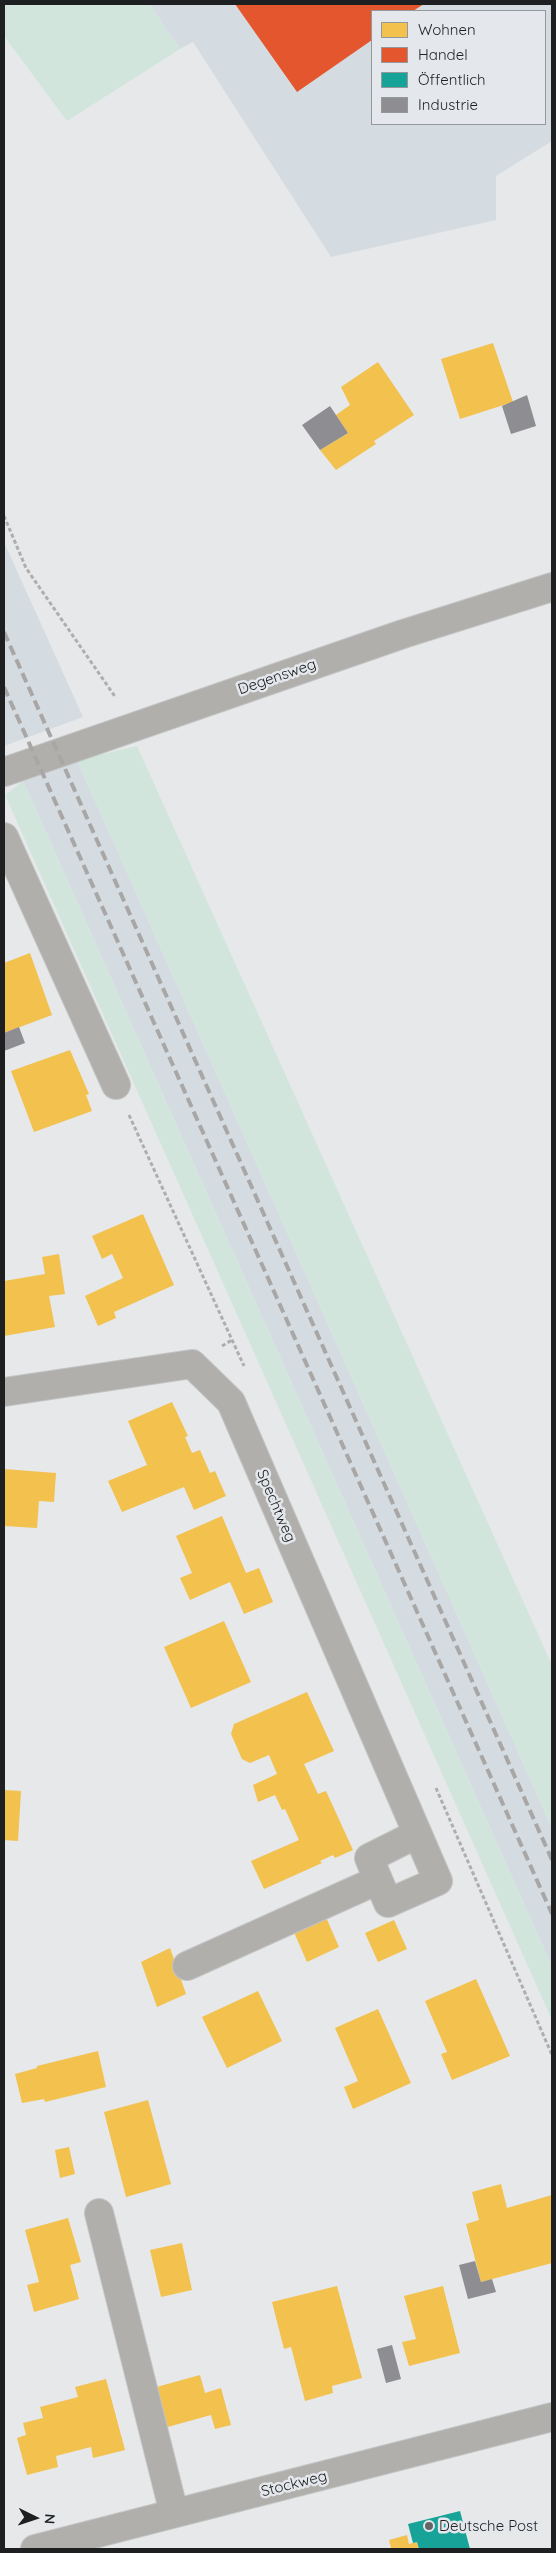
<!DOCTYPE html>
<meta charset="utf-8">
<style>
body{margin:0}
#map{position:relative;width:556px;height:2553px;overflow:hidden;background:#e6e8ea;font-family:Quicksand,sans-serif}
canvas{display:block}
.frame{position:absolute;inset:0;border:5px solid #1d1f20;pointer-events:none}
.legend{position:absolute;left:371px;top:10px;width:175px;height:115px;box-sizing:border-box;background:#e4e8ec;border:1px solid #94989a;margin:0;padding:6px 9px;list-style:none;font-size:15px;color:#1d1f20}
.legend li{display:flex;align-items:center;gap:10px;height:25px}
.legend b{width:25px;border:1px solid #94989a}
.north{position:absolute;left:10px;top:2493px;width:50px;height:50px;-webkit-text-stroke:4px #e4e8ec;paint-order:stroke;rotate:94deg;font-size:14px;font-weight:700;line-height:20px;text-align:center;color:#1d1f20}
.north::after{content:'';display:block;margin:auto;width:18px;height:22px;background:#1d1f20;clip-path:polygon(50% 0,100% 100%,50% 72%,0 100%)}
</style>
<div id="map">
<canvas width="556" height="2553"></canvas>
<div class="frame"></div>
<ul class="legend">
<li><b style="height:14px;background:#f2c14e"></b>Wohnen</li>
<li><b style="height:14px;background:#e4572e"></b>Handel</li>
<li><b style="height:14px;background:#17a398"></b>Öffentlich</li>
<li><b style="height:14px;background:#8d8d92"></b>Industrie</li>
</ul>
<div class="north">N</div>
</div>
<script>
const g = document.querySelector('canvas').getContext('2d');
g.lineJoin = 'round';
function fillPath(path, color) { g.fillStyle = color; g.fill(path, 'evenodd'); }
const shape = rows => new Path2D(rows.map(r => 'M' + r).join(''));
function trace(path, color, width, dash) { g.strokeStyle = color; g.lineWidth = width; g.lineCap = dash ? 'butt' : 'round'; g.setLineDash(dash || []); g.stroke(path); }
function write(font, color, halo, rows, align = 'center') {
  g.font = font + ' Quicksand,sans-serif'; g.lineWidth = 5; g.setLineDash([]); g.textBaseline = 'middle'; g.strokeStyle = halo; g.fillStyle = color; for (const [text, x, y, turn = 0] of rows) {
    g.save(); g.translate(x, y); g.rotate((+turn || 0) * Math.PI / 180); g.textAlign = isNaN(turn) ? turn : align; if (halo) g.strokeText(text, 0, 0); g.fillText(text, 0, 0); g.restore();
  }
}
fillPath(shape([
 [149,4,552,4,552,141,496,176,496,220,331,257,193,42,180,49],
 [372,11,545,11,545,124,372,124],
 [4,542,83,717,4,746],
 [77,760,552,1828,552,1967,23,781]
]), '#d5dce1');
fillPath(shape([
 [4,4,149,4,180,49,67,121,4,36],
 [137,746,552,1665,552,1828,77,760],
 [23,781,552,1967,552,2020,5,795]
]), '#d2e5dd');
fillPath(shape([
 [493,343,513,402,460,419,441,359],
 [378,362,414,415,374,441,376,444,336,470,320,450,348,433,336,415,350,405,341,387],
 [30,953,52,1015,4,1033,4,963],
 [70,1050,89,1094,86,1095,92,1111,34,1132,11,1071],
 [143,1214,174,1285,114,1312,116,1318,98,1326,85,1296,123,1278,112,1254,102,1259,92,1236],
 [59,1254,65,1294,49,1296,55,1327,4,1336,4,1281,45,1274,42,1257],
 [172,1402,188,1436,185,1437,192,1453,200,1450,210,1473,215,1471,226,1496,194,1510,184,1487,122,1512,108,1481,147,1465,128,1421],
 [4,1469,56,1473,54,1502,39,1501,37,1528,4,1526],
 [222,1516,246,1573,259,1568,273,1602,244,1614,230,1582,190,1600,180,1578,192,1573,176,1536],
 [224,1621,251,1682,191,1708,164,1647],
 [307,1692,334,1751,304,1764,318,1794,326,1791,353,1850,335,1858,333,1855,320,1861,322,1863,264,1889,251,1861,299,1840,285,1809,282,1810,275,1795,258,1802,253,1785,277,1774,269,1755,250,1763,242,1759,231,1734,234,1724],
 [4,1790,21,1791,18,1841,4,1840],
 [325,1915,339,1947,307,1962,293,1930],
 [394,1920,407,1949,378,1962,365,1933],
 [170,1948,186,1994,157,2007,141,1962],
 [476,1979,510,2056,452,2080,441,2054,447,2052,425,2001],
 [258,1991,282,2041,227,2068,202,2017],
 [378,2009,411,2083,353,2109,344,2087,358,2081,335,2028],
 [98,2051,106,2087,45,2102,44,2099,22,2103,15,2074,37,2068,37,2066],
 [148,2100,171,2184,126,2197,104,2112],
 [69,2147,75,2174,60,2178,55,2150],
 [501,2184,507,2208,552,2195,552,2263,481,2282,466,2224,479,2220,472,2192],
 [68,2218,81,2262,70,2265,79,2299,34,2312,27,2285,39,2282,25,2230],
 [182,2243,192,2290,161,2297,150,2250],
 [337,2286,362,2378,332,2386,333,2393,305,2401,291,2347,284,2349,272,2302],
 [443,2286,460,2353,409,2366,402,2342,416,2339,404,2296],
 [200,2375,205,2393,221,2388,231,2425,215,2429,211,2415,164,2428,153,2388],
 [106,2379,125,2450,93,2458,91,2447,56,2456,58,2467,27,2475,17,2438,26,2435,23,2423,43,2418,40,2407,78,2397,75,2387],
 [407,2535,409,2544,417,2542,419,2549,387,2549,391,2548,389,2540]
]), '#f2c14e');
fillPath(shape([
 [235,4,424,4,413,11,372,11,372,40,297,92]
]), '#e4572e');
fillPath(shape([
 [460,2511,470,2549,419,2549,417,2542,413,2543,408,2524]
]), '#17a398');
fillPath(shape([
 [527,395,536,426,511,434,502,406],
 [330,406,348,433,320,450,302,425],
 [19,1027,25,1043,4,1051,4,1033],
 [475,2261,481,2282,492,2279,496,2292,468,2299,459,2265],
 [392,2345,401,2379,386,2383,377,2349]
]), '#8d8d92');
const minor = shape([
 [4,772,403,634,552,587],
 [4,837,116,1085],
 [4,1392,192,1364,231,1402,438,1881,388,1903,369,1858,417,1834],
 [187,1966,378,1880],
 [99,2213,174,2513],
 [35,2549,552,2417]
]);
trace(minor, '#c3c4c5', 30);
trace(shape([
 [4,516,26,568,116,698],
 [129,1115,244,1366],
 [222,1346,232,1340],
 [436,1788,552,2055]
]), '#afaeae', 3, [4, 2.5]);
trace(minor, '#b1afab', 28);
trace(shape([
 [4,632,552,1860],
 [4,687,552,1914]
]), '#a8a7a6', 4, [10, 5]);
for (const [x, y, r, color] of [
 [429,2526,5,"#636567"]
]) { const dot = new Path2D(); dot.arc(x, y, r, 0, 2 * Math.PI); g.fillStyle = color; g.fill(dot); trace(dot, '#e4e8ec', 2); }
write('15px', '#1d1f20', '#e4e8ec', [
 ["Degensweg",277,677,-19],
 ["Spechtweg",276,1506,67],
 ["Stockweg",294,2484,-14]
]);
write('15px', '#1d1f20', '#e4e8ec', [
 ["Deutsche Post",439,2526]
], 'left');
</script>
